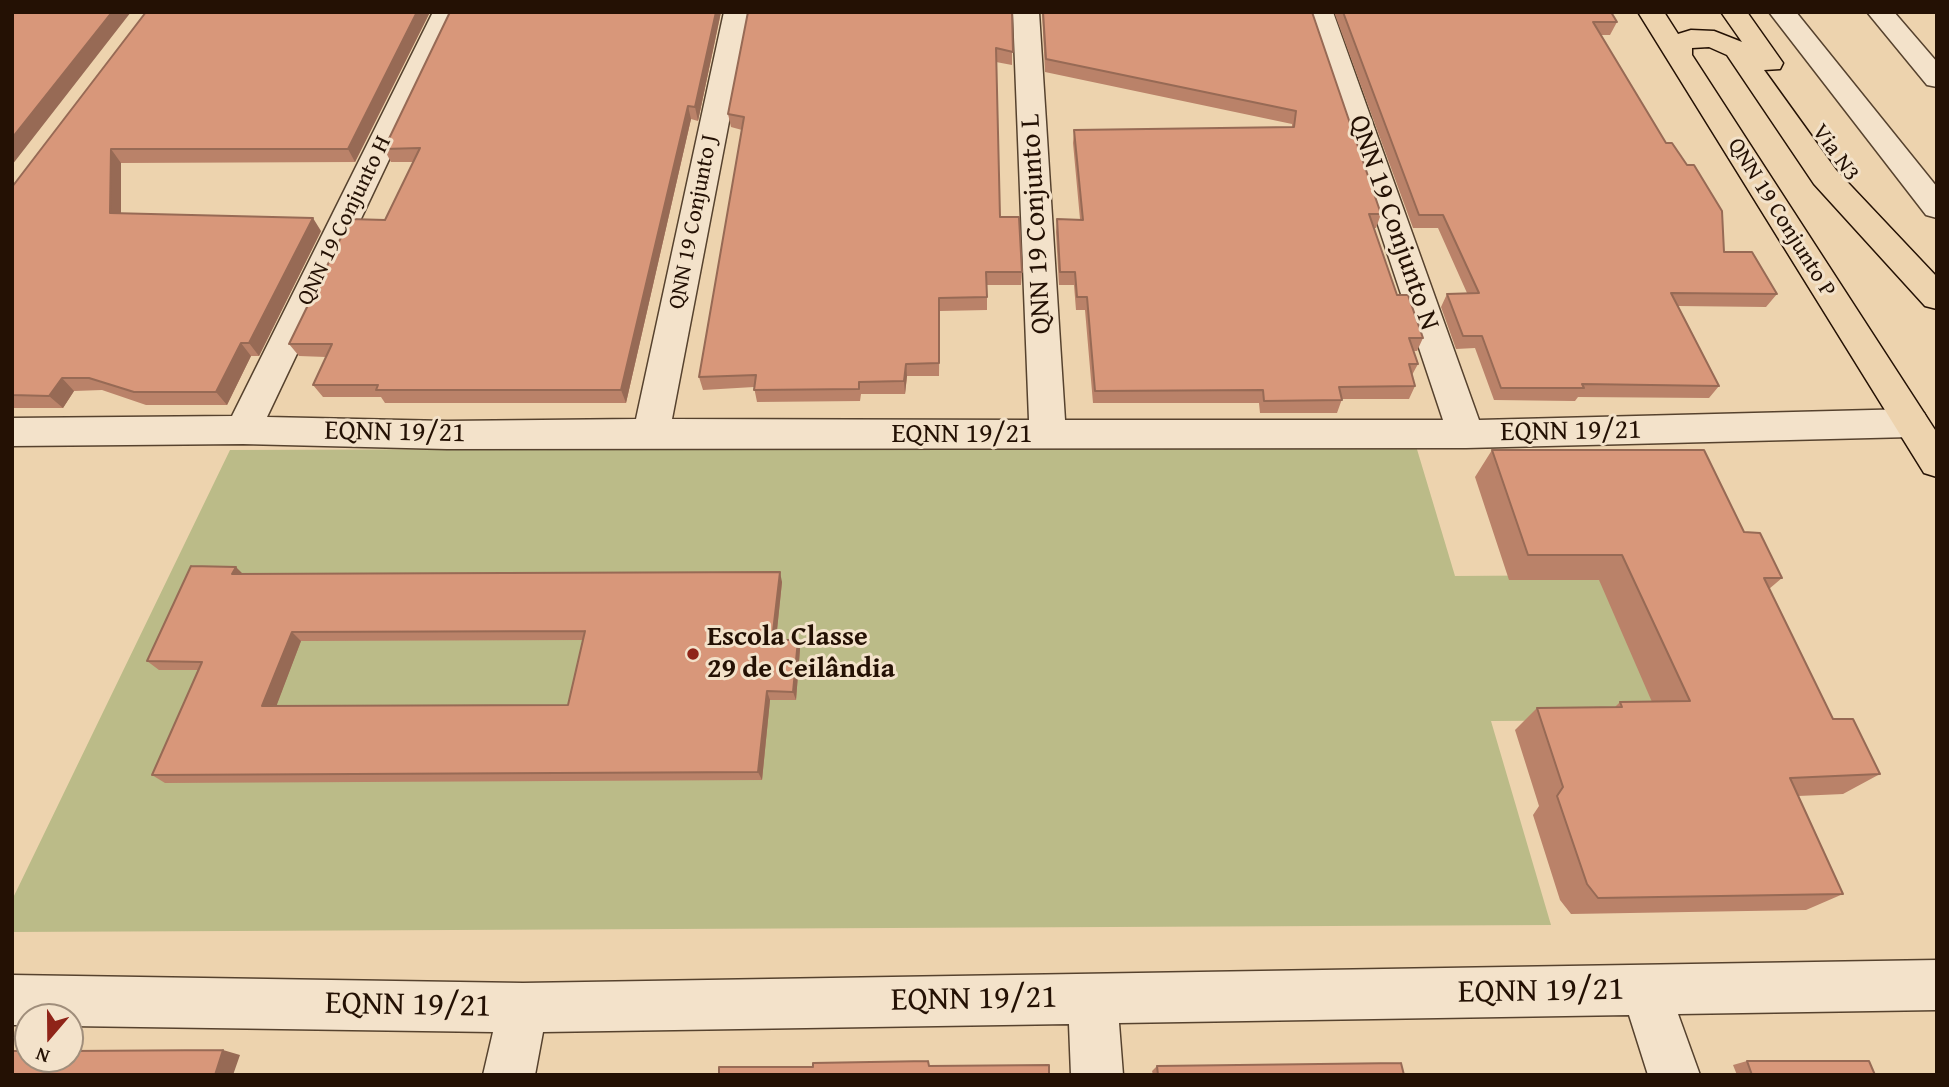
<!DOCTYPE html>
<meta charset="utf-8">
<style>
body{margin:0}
#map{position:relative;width:1949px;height:1087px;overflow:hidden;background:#edd3ae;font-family:"Gentium Book Plus",serif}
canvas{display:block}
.frame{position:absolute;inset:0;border:14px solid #241104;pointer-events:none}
.north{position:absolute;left:14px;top:1003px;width:70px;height:70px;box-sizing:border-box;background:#f3e2ca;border:2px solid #a08e7b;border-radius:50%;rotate:200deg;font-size:19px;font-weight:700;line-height:28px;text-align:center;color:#241104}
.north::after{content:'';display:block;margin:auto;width:24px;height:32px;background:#8f2418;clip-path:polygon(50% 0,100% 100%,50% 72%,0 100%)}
</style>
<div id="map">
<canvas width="1949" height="1087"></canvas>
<div class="frame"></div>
<div class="north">N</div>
</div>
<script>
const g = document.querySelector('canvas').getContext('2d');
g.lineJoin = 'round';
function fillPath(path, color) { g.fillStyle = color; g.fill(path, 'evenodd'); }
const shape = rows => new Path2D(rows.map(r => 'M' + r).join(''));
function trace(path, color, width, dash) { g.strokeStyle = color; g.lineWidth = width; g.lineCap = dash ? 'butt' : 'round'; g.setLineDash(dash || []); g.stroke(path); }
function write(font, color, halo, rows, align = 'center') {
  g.font = font + ' "Gentium Book Plus",serif'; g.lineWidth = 6; g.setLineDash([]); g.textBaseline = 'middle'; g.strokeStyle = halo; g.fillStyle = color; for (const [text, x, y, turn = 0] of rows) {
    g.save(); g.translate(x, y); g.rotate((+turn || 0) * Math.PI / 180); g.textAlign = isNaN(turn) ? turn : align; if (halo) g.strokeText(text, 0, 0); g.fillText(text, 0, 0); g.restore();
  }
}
fillPath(shape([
 [1416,446,1455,576,1604,575,1660,720,1491,721,1551,925,12,932,12,900,230,450]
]), '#bb8');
const minor = shape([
 [433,12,459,12,267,417,447,421,636,419,724,12,750,12,672,419,1029,420,1013,12,1039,12,1065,420,1443,420,1307,12,1333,12,1479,420,1911,409,1924,413,1929,423,1924,433,1911,437,1466,448,447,449,243,444,12,446,12,418,232,416,433,12],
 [1769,12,1796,12,1937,187,1937,218,1926,215,1769,12],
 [1867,12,1894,12,1937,62,1937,87,1927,85,1867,12],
 [1937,960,1937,1010,1678,1014,1700,1075,1648,1075,1629,1015,1119,1023,1123,1075,1071,1075,1069,1024,543,1032,535,1075,483,1075,493,1032,70,1026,70,1017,28,1017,28,1025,12,1025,12,975,523,983,1937,960]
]);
const major = shape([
 [1638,12,1664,12,1678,34,1691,30,1714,31,1742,42,1721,12,1747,12,1783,63,1780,69,1764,70,1836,170,1937,277,1937,309,1925,306,1814,184,1727,55,1709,47,1692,48,1692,55,1937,433,1937,477,1924,473,1638,12]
]);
trace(minor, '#56422e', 3);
trace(major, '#241104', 3);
fillPath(minor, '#f3e2ca');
fillPath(major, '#edd3ae');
fillPath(shape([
 [146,12,430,12,355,162,121,163,121,213,321,231,259,356,251,356,227,405,146,405,102,390,74,391,63,408,12,408,12,187],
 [721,12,698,121,691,119,626,403,385,403,381,397,323,397,313,385,326,357,299,356,289,344,385,220,413,162,391,162,384,149],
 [1012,12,1012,65,996,62,1000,217,1022,272,1021,285,987,285,987,310,940,311,939,376,907,376,905,394,861,394,860,401,757,402,754,387,703,390,699,377,742,130,731,127,728,114],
 [1042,12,1312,12,1381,214,1376,228,1374,228,1397,295,1423,338,1417,351,1413,351,1418,364,1412,375,1415,386,1409,399,1342,399,1337,413,1260,413,1259,403,1093,403,1085,310,1076,310,1074,285,1059,285,1056,232,1057,219,1080,219,1073,143,1074,130,1292,127,1292,124,1045,72],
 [1334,12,1611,12,1617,22,1610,35,1601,35,1724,252,1777,294,1766,307,1678,306,1719,386,1709,398,1578,397,1575,401,1494,400,1475,348,1456,349,1441,307,1447,294,1467,293,1438,228,1413,228],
 [1492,450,1744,532,1782,578,1769,589,1833,719,1880,774,1843,794,1798,796,1843,894,1806,910,1571,914,1560,900,1533,815,1539,806,1515,730,1537,708,1615,707,1620,702,1652,702,1599,580,1509,580,1475,477],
 [243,574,782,582,776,640,798,640,800,649,796,700,770,700,762,780,165,783,152,775,198,670,159,670,147,661],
 [583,640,568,705,276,706,301,641],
 [1747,1061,1875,1075,1737,1075,1733,1065],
 [1157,1066,1404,1075,1153,1075,1152,1071]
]), '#ba8269');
fillPath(shape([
 [112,12,131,12,12,165,12,138],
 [417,12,430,12,355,162,348,149],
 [716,12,721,12,698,121,695,107],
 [688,106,691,119,626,403,621,390],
 [111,149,121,163,121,226,110,213],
 [313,218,321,231,259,356,249,343],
 [241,343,251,356,227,405,216,392],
 [906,364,907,376,905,394,904,381],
 [62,378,74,391,63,408,49,396],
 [236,567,246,577,232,574],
 [780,572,782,582,775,649,772,640],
 [292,632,301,641,273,715,262,706],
 [798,640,800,649,796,700,793,692],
 [767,691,770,700,762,780,758,772],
 [223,1050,240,1055,233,1075,215,1075]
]), '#976a55');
const building = shape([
 [12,12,112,12,12,138,12,12],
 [146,12,417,12,348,149,111,149,110,213,313,218,249,343,241,343,216,392,134,392,89,378,62,378,49,396,12,395,12,187,146,12],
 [450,12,716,12,695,107,688,106,621,390,376,390,378,385,313,385,332,344,289,344,350,219,385,220,420,148,384,149,450,12],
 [748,12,1012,12,1013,52,996,48,1000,217,1019,217,1022,272,986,272,987,297,939,298,939,363,906,364,904,381,859,382,859,389,754,390,756,375,699,377,744,117,728,114,748,12],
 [1043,12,1312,12,1381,214,1369,214,1397,295,1408,295,1423,338,1409,338,1418,364,1409,364,1415,386,1339,387,1342,400,1264,401,1263,390,1095,391,1087,297,1077,297,1075,272,1060,272,1057,219,1083,220,1074,130,1294,127,1296,111,1046,59,1043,12],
 [1343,12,1611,12,1617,22,1593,22,1666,143,1672,143,1687,165,1694,165,1722,211,1724,252,1752,252,1777,294,1671,293,1719,386,1582,384,1584,388,1501,388,1482,336,1463,336,1447,294,1479,293,1443,215,1419,215,1343,12],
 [1492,450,1704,450,1744,532,1760,533,1782,578,1764,578,1833,719,1853,719,1880,774,1790,778,1843,894,1598,898,1587,884,1557,796,1563,787,1537,708,1622,707,1620,702,1690,701,1622,555,1528,555,1492,450],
 [191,566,236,567,232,574,780,572,772,640,798,640,793,692,767,691,758,772,152,775,202,662,147,661,191,566],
 [585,631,568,705,262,706,292,632,585,631],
 [223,1050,215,1075,12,1075,12,1051,28,1051,28,1059,70,1059,70,1051,223,1050],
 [928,1061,929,1066,1049,1065,1049,1075,719,1075,719,1067,813,1067,813,1063,928,1061],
 [1747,1061,1869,1061,1875,1075,1752,1075,1747,1061],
 [1401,1063,1404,1075,1158,1075,1157,1066,1401,1063]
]);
fillPath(building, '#d8977a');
trace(building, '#976a55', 2);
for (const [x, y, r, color] of [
 [693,654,7,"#8f2418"]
]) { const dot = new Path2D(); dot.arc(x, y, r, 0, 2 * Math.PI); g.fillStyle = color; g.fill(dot); trace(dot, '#f3e2ca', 2.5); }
write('23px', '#241104', '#f3e2ca', [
 ["Via N3",1835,153,54],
 ["QNN 19 Conjunto P",1781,218,58],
 ["QNN 19 Conjunto H",345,221,-64],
 ["QNN 19 Conjunto J",694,222,-79]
]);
write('28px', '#241104', '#f3e2ca', [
 ["QNN 19 Conjunto N",1393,223,71],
 ["QNN 19 Conjunto L",1037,224,-93],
 ["EQNN 19/21",1571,432,-1],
 ["EQNN 19/21",395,433,1],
 ["EQNN 19/21",962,435]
]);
write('bold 28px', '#241104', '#f3e2ca', [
 ["Escola Classe",707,638],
 ["29 de Ceilândia",707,670]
], 'left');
write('33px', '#241104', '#f3e2ca', [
 ["EQNN 19/21",1541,992,-1],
 ["EQNN 19/21",974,1000,-1],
 ["EQNN 19/21",408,1006,1]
]);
</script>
